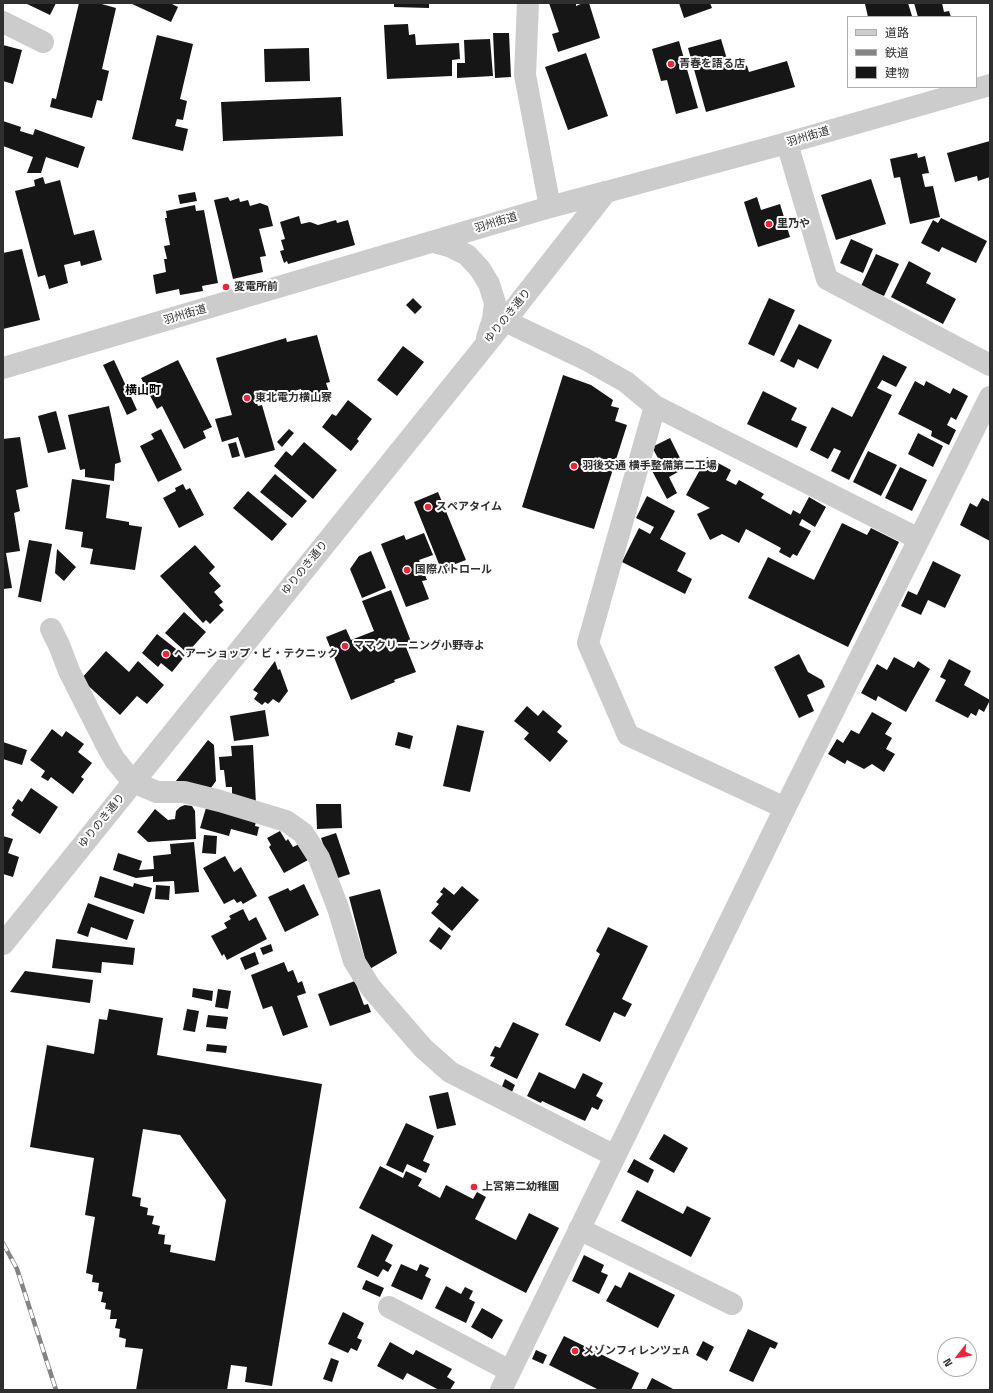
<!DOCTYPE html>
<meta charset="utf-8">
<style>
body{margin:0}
#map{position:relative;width:993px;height:1393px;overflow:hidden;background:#fff;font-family:"Space Grotesk","Noto Sans JP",sans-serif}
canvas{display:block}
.frame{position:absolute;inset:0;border:4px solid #2f2f2f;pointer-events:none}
.legend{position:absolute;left:847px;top:16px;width:130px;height:72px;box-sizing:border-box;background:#fff;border:1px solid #acacac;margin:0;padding:5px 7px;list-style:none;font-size:12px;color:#2f2f2f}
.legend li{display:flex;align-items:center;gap:8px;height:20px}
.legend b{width:20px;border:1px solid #acacac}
.north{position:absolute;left:937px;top:1337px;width:40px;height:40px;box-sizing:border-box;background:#fff;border:1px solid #acacac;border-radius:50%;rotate:239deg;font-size:11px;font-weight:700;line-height:16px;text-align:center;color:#2f2f2f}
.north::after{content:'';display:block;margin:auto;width:14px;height:18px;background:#f62137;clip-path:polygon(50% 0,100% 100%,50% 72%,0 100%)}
</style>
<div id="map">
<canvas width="993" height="1393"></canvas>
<div class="frame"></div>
<ul class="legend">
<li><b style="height:5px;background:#ccc"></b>道路</li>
<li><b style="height:5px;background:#848484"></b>鉄道</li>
<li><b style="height:11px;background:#161616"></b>建物</li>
</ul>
<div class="north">N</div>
</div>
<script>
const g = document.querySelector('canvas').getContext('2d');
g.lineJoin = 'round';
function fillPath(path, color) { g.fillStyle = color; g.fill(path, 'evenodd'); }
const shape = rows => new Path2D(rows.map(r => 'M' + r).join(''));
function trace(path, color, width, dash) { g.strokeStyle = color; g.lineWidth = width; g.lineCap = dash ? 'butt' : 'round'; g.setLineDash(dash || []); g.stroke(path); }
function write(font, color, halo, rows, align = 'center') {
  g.font = font + ' "Space Grotesk","Noto Sans JP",sans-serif'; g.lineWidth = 4; g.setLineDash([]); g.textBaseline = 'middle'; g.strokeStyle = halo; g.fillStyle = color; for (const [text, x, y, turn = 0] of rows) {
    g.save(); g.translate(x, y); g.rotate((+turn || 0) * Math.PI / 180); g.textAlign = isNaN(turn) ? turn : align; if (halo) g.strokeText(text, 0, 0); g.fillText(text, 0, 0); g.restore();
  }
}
fillPath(shape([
 [25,3,56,3,50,15],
 [79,3,98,3,116,8,102,69,109,71,102,101,97,100,92,118,50,107,52,98,56,99],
 [130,3,170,3,178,7,171,22],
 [394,3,429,3,429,8,394,7],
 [549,3,576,3,576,6,583,3,589,3,600,38,558,52,552,34,559,32],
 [679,3,710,3,712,8,684,18],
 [870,3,908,3,912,16,907,17,868,17,865,4],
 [914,3,942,3,944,12,949,11,951,17,918,17],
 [408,24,409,35,415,34,416,45,459,43,460,59,452,60,452,76,387,79,384,25],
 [493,33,509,33,511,77,495,78],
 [157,35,193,44,180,99,187,101,183,120,177,119,175,126,188,129,183,151,132,139],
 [490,39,493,76,457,78,457,63,465,63,464,40],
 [721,39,729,66,742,63,747,66,749,72,787,61,795,87,706,112,688,48],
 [679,41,698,108,676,114,667,80,661,81,652,49],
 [3,45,22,50,13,84,3,81],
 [309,48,310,81,265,82,264,49],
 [586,53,608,116,568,130,545,67],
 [341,97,343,136,223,141,221,102],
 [3,121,21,127,20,131,33,135,35,129,85,147,78,168,46,157,41,173,27,173,33,157,3,146],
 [990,141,990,177,978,181,977,176,955,182,947,153],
 [917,153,918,158,925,156,929,173,922,174,925,187,933,186,940,217,910,224,900,177,894,178,890,159],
 [43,177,45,184,60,180,74,235,94,230,102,260,81,266,80,261,64,265,68,283,49,289,45,275,38,277,15,191,35,186,34,180],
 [871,179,886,224,836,240,821,195],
 [195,192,197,201,180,204,178,195],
 [228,197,230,201,239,198,240,202,248,200,250,206,260,203,268,206,273,226,259,229,266,256,260,257,263,272,233,279,214,200],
 [757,197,761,210,780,204,790,237,758,247,744,202],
 [195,205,196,211,204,210,218,283,202,286,203,291,180,295,179,289,156,294,153,275,166,272,164,259,167,259,164,246,170,245,165,218,167,218,166,211],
 [299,216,301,224,310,222,318,225,336,220,337,223,348,220,355,245,288,264,287,261,284,263,280,251,284,250,281,240,285,239,280,222],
 [941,218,987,241,976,263,942,247,939,252,921,243,933,220,938,223],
 [851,239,873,249,863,273,840,263],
 [22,249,40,320,3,329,3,253],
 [876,254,899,264,884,296,861,286],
 [909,261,931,273,926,283,956,299,943,324,891,297],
 [413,298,422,307,415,314,406,305],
 [769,298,795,310,774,356,748,344],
 [799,324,832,340,818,369,798,359,794,368,780,361],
 [317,335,330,382,326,383,330,395,304,402,301,389,256,401,258,406,262,405,275,450,245,458,238,437,222,442,215,419,232,415,216,358,286,338,287,342],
 [403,346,424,362,397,396,377,380],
 [883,355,907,367,896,387,882,380,877,388,892,395,849,480,831,471,841,451,834,448,828,459,810,450,832,407,852,417],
 [114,360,137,410,127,415,103,365],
 [178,360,212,427,203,431,206,438,184,449,162,406,157,409,141,378],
 [563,375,591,385,613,400,611,406,619,408,615,421,627,425,594,529,522,507],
 [915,381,924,386,926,381,950,394,953,388,968,396,956,420,951,417,947,425,956,430,949,445,931,436,932,431,898,414],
 [763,391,797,408,791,420,807,427,797,448,747,424],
 [348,400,372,419,357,439,359,441,351,451,322,427,332,414,336,416],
 [109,406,121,462,115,464,114,481,85,477,85,469,80,470,68,415],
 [56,411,66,449,48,453,38,416],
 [161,429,182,470,158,482,140,446,154,439,151,434],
 [289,429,294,433,282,447,277,442],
 [918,433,943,446,933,467,908,454],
 [20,437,28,487,16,490,20,511,14,513,20,551,6,553,12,588,3,589,3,439],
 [670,438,685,468,669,477,677,493,667,499,650,467,660,462,652,447],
 [236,442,240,456,232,458,228,444],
 [304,442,337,470,313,499,274,466,286,451,292,456],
 [868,451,897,465,881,496,853,482],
 [707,457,731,470,726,480,736,485,739,480,764,494,761,498,791,515,793,510,800,514,809,497,826,507,815,527,802,519,799,525,811,531,797,556,793,554,790,558,779,552,781,548,746,529,739,543,722,534,710,540,697,514,710,508,686,495],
 [900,467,927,480,912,511,885,498],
 [275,474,307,501,292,518,260,492],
 [72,479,110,485,106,518,129,522,129,525,142,527,135,570,90,564,93,549,81,547,83,532,65,529],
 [183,484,186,490,190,488,204,515,179,528,163,498,176,491,175,488],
 [248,491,287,524,272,541,233,508],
 [438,492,466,560,450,566,452,570,443,574,414,502],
 [647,496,675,511,660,539,686,553,677,571,692,579,685,594,622,562,639,528,650,534,654,527,636,518],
 [982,498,990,502,990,541,960,525,970,503,977,507],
 [842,523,867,535,871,528,899,542,848,647,748,598,768,557,814,580],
 [424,533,433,555,419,560,427,580,422,581,429,599,406,607,381,544,404,535,406,540],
 [29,540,52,544,41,602,18,597],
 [195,545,215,567,209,573,221,586,214,592,223,602,219,605,224,610,210,624,206,620,203,623,160,576],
 [57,549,76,567,64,581,55,573],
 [371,551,386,588,362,598,350,569,359,556],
 [933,561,961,575,945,608,928,600,921,615,901,606,908,591,917,595],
 [391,590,412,644,406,647,416,672,394,680,395,682,351,700,326,637,346,629,351,640,374,631,362,601],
 [184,612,206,632,187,653,165,633],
 [157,634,185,656,172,672,161,663,158,667,142,653],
 [106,651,129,672,138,661,164,685,147,704,137,696,120,715,81,679],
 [799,654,808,672,822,680,825,687,807,695,814,711,799,718,774,667],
 [894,657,914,668,918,661,930,669,906,712,878,696,876,701,861,693,877,664,887,670],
 [949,659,971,671,964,685,990,700,984,712,979,709,976,716,971,713,968,718,935,701,946,680,940,677],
 [275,661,278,670,280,669,288,691,279,703,273,699,268,704,265,702,262,705,254,699,258,693,253,690],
 [527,706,538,716,543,710,562,726,557,732,568,741,550,762,524,739,529,733,514,721],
 [265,710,269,736,234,741,230,716],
 [872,712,892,723,885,734,892,738,886,749,895,754,884,772,872,764,864,769,847,760,845,764,828,754,837,739,843,743,851,730,859,734],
 [457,725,484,731,470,792,443,786],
 [52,729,62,737,66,731,84,744,78,752,92,763,81,777,84,779,73,794,51,777,48,781,41,777,45,771,30,760],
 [398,732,413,736,410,749,395,745],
 [208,740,214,745,216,781,208,792,172,786],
 [3,742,27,750,22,765,3,759],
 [253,745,256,804,232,795,232,787,226,787,224,770,220,770,219,757,232,756,231,746],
 [31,788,58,807,40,834,11,815,14,810,12,808,18,799,22,802],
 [316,804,341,804,342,828,317,829],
 [185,805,192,806,195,811,196,839,148,842,137,832,155,809,168,820,175,819,176,811,180,807],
 [206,808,256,821,255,826,259,827,257,836,231,829,229,836,200,828],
 [280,831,286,841,288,839,293,847,299,844,308,860,284,873,269,847,271,845,267,838],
 [336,833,350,874,335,879,321,838],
 [204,835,217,836,216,854,202,853],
 [3,836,13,839,8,853,19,857,13,877,3,874],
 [194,842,199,892,175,894,174,881,153,882,153,876,136,878,113,870,118,853,142,861,139,870,154,869,153,856,171,854,170,844],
 [225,856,234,872,241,867,257,896,243,904,241,901,237,903,234,899,224,904,203,868],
 [100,876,133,887,134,883,152,888,144,914,94,897],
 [304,884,319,915,285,932,268,897,288,888,290,891],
 [156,885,170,886,169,900,155,899],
 [462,886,479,900,452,931,431,913,439,904,436,902,443,894,440,892,444,887,454,895],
 [380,889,397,953,368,970,349,897],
 [88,903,134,920,127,940,91,927,88,937,77,933],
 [243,909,249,921,256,917,267,939,227,960,224,954,222,956,211,936,227,928,224,923,231,919,229,916],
 [439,927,451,936,441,950,429,941],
 [608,927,648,946,622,999,632,1004,625,1017,614,1012,600,1042,565,1025,600,954,596,951],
 [56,939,135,948,133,965,102,962,101,973,52,968],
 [271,944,273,951,263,955,260,948],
 [255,952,259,964,245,970,240,958],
 [284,962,288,972,293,970,298,983,302,981,306,993,297,996,308,1027,283,1036,272,1006,263,1009,251,975],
 [25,971,93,980,90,1003,10,992],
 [355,981,364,1005,368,1004,371,1012,330,1026,318,994],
 [193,988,213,991,212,1001,192,997],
 [218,989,231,991,228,1009,215,1007],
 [109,1009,163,1018,157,1055,322,1084,272,1386,245,1382,247,1367,231,1365,227,1390,136,1390,143,1349,125,1347,126,1339,119,1337,120,1329,115,1328,117,1319,110,1319,111,1310,105,1309,106,1303,101,1302,103,1292,98,1291,99,1283,92,1282,93,1275,86,1273,95,1217,85,1215,94,1158,30,1147,47,1045,94,1054,99,1019,107,1020],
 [143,1129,180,1135,226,1200,215,1261,170,1252,171,1245,164,1244,165,1235,158,1234,160,1226,152,1224,154,1216,147,1215,148,1208,140,1206,141,1198,132,1196],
 [187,1009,199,1011,195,1032,183,1030],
 [208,1015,228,1017,226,1029,206,1027],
 [513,1022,539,1034,517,1079,490,1066,495,1057,490,1056,495,1046,500,1048],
 [207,1044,227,1046,226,1053,206,1051],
 [539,1072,575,1089,583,1073,603,1083,596,1096,603,1100,598,1110,592,1107,585,1121,542,1101,541,1103,527,1096],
 [505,1079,515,1085,511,1094,501,1089],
 [448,1092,456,1125,437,1129,429,1096],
 [406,1123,434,1136,423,1161,430,1164,426,1173,407,1164,403,1173,386,1165],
 [664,1134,688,1148,674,1173,649,1159],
 [634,1159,654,1170,648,1183,627,1172],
 [380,1166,403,1178,406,1171,422,1179,418,1186,440,1198,446,1185,473,1199,477,1192,486,1197,475,1219,516,1240,529,1213,559,1228,526,1293,359,1208],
 [637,1190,683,1214,687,1206,711,1218,691,1257,621,1221],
 [372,1234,393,1245,385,1261,392,1265,388,1272,383,1269,378,1277,357,1267],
 [584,1255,604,1265,601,1272,608,1275,599,1294,572,1281],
 [401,1264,417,1271,420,1264,429,1268,425,1276,431,1279,422,1300,391,1286],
 [629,1272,675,1295,658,1328,606,1301,615,1285,621,1288],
 [366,1280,384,1288,380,1297,362,1289],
 [446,1286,461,1294,465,1287,473,1291,469,1299,475,1302,466,1323,435,1308],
 [482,1308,503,1320,492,1339,471,1327],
 [343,1312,364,1323,357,1338,362,1340,357,1351,351,1348,348,1353,328,1344],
 [748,1329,778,1343,775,1349,770,1347,753,1382,729,1371],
 [564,1336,639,1373,631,1390,599,1390,549,1365],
 [703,1341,714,1347,707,1361,696,1355],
 [390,1342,413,1355,416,1350,452,1369,447,1377,455,1382,450,1390,439,1390,407,1373,403,1380,377,1366],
 [536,1350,547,1355,543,1364,532,1359],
 [331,1358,339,1361,332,1382,323,1379],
 [652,1378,675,1390,646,1390]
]), '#161616');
trace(shape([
 [528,3,525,75,550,207],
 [3,22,43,42],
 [787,143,827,279,990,365],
 [505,321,585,359,626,382,655,406,919,539],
 [3,368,550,207,606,192],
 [655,406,588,643,628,735,785,808],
 [51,629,59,645,69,671,108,748,115,760,133,782,157,792,184,792,220,801,286,821,303,833,319,858,338,908,354,961,371,988,423,1048,450,1072,615,1156],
 [579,1229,732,1304],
 [389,1307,510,1371],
 [501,1390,785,808,990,397]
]), '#ccc', 22);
trace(shape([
 [434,242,449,246,467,255,480,269,489,284,495,303,493,319,487,338],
 [3,944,512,312,606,192,787,143,990,85]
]), '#ccc', 22);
const rail = shape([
 [3,1243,17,1269,56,1390]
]);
trace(rail, '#848484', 4.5);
trace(rail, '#fff', 3, [9]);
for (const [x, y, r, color] of [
 [671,64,4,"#f62137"],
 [769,224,4,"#f62137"],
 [226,287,4,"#f62137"],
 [247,398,4,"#f62137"],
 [574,466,4,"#f62137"],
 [428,507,4,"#f62137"],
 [407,570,4,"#f62137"],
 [345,646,4,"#f62137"],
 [166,654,4,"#f62137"],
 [474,1187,4,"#f62137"],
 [575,1351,4,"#f62137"]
]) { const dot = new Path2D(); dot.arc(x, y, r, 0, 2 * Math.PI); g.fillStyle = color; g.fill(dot); trace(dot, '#fff', 1.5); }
write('bold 11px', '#2f2f2f', '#fff', [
 ["青春を語る店",679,64],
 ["里乃や",777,224],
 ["変電所前",234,287],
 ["東北電力横山寮",255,398],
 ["羽後交通 横手整備第二工場",582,466],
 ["スペアタイム",436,507],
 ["国際パトロール",415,570],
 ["ママクリーニング小野寺よ",353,646],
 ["ヘアーショップ・ビ・テクニック",174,654],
 ["上宮第二幼稚園",482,1187],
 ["メゾンフィレンツェA",583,1351]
], 'left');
write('11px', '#2f2f2f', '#fff', [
 ["羽州街道",808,137,-16],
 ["羽州街道",496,223,-17],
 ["羽州街道",185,315,-16],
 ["ゆりのき通り",508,316,-51],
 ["ゆりのき通り",305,568,-51],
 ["ゆりのき通り",102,821,-51]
]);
write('bold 12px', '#000', '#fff', [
 ["横山町",143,391]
]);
</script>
